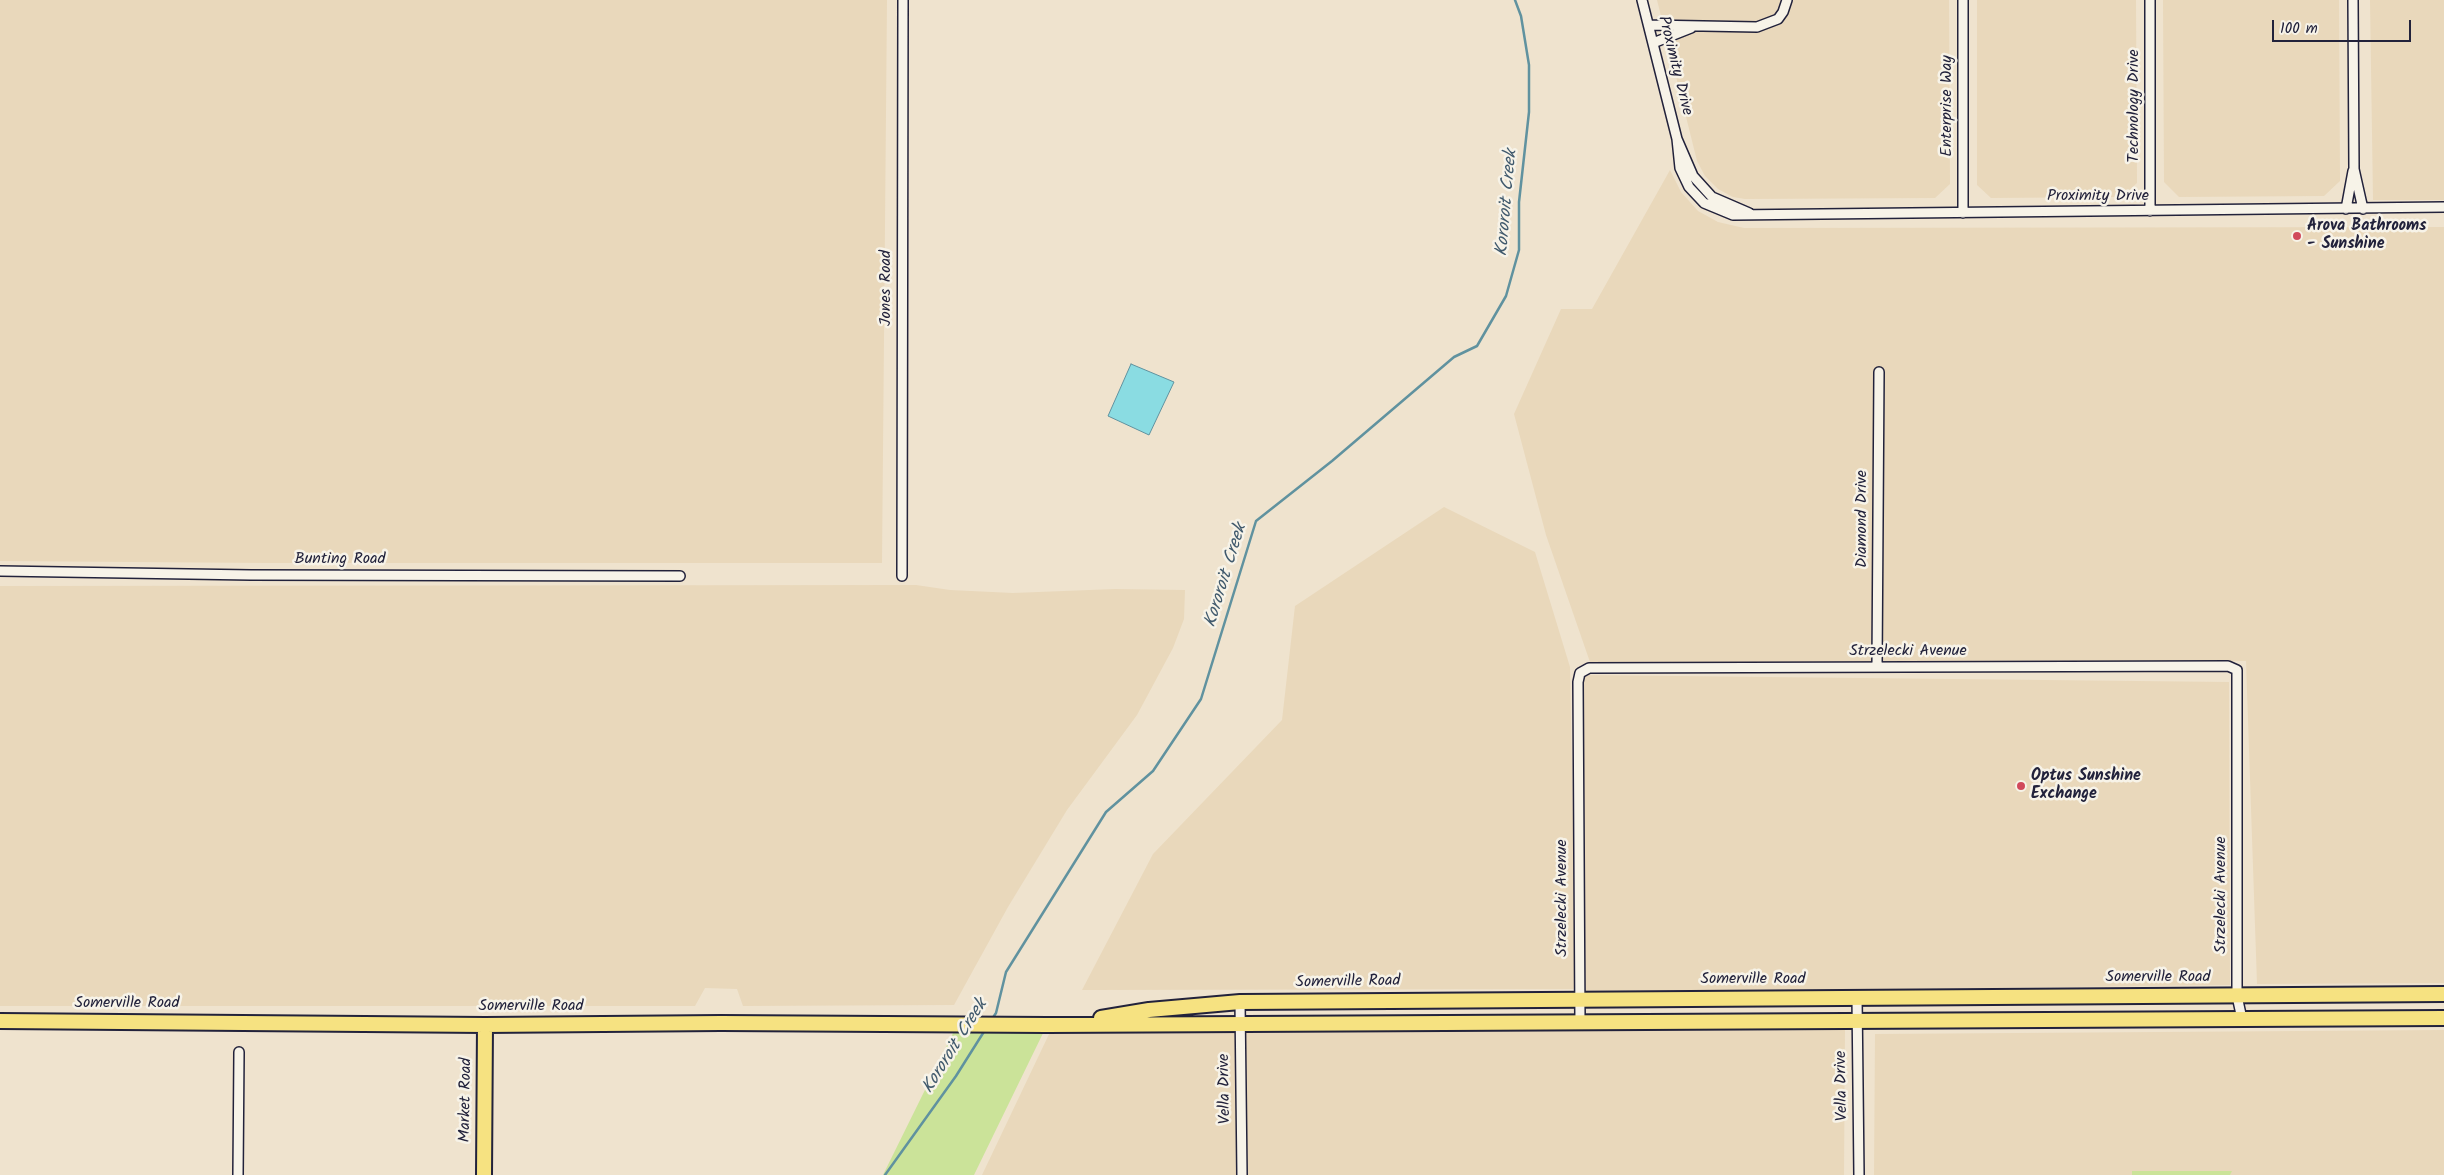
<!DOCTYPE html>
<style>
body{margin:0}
#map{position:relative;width:2444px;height:1175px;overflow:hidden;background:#efe3ce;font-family:Kalam,sans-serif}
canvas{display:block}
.scale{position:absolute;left:2272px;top:20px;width:139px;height:22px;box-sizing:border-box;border:2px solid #22223b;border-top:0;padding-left:6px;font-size:15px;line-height:18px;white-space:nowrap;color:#22223b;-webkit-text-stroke:4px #f7f3e8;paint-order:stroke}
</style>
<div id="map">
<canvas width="2444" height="1175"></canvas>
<div class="scale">100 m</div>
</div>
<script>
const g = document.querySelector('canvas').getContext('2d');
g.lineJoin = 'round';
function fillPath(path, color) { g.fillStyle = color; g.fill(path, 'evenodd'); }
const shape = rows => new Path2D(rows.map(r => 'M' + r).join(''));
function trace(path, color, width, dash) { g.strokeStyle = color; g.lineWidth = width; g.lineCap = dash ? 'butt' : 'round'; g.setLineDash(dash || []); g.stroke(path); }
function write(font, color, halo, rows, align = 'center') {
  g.font = font + ' Kalam,sans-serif'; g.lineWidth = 5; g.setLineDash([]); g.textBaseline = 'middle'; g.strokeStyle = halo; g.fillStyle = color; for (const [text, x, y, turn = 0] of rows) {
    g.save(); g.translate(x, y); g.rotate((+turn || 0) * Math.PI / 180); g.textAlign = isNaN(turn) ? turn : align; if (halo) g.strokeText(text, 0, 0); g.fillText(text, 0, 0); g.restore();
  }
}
fillPath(shape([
 [0,0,887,0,882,563,268,563,0,561],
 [1657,0,1949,0,1950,184,1935,198,1745,199,1733,197,1718,189,1705,176,1697,161],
 [1977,0,2136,0,2137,183,2122,197,1991,198,1977,185],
 [2163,0,2339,0,2340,181,2324,196,2179,197,2164,182],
 [2370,0,2444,0,2444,200,2373,200],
 [1670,170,1681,192,1698,211,1718,222,1744,228,2444,227,2444,983,2257,984,2246,661,1591,665,1546,535,1514,414,1561,309,1592,309],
 [1444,507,1535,552,1570,667,1576,989,1082,990,1153,854,1282,720,1295,606],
 [916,585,950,590,1013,593,1115,589,1185,590,1184,619,1173,648,1137,715,1067,810,1008,907,954,1005,743,1006,737,989,705,988,695,1006,0,1006,0,586],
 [1583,675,2229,682,2230,985,1585,993],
 [1051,1030,1845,1030,1844,1175,982,1175],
 [2444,1030,2444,1175,2230,1175,2231,1171,2132,1171,2132,1175,1874,1175,1875,1034]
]), '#e9d8bb');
fillPath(shape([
 [957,1025,1047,1025,974,1175,883,1175],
 [2132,1171,2232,1171,2230,1175,2132,1175]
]), '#cbe399');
const water = shape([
 [1131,364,1174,382,1149,435,1108,416,1131,364]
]);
fillPath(water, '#8adce2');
trace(water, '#60929f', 1);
trace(shape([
 [992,1019,996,1013,1006,972,1106,812,1153,771,1201,699,1256,521,1332,461,1454,357,1477,346,1506,296,1519,250,1519,202,1529,112,1529,65,1521,16,1515,0],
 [885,1175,956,1076,985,1030]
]), '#60929f', 2.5);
const minor = shape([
 [1642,0,1677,139,1693,176,1712,197,1749,213],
 [1963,0,1963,213],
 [2150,0,2150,211],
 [2353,0,2354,169,2363,209],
 [1649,25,1757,27,1778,19,1783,12,1787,0],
 [1653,43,1691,28],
 [1677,139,1680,168,1689,187,1704,203,1733,215,2444,207],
 [2346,209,2353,171],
 [0,571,251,575,680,576],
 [902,576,903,0],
 [1877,667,1879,372],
 [1857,997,1859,1175],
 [1240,1002,1242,1175],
 [1580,1023,1578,682,1580,673,1589,668,2228,666,2237,670,2237,996,2242,1019],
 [238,1175,239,1052]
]);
const primary = shape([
 [1101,1018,1149,1010,1240,1002,2444,994],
 [0,1021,485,1025,721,1023,1047,1025,2444,1018],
 [484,1175,485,1025]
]);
trace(minor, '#22223b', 12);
trace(primary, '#22223b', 18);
trace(minor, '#f7f3e8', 9);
trace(primary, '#f6e281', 14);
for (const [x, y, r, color] of [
 [2297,236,5,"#d1495b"],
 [2021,786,5,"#d1495b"]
]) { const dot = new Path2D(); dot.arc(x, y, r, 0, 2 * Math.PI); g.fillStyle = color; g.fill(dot); trace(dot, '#f7f3e8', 2); }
write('16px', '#22223b', '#f7f3e8', [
 ["Proximity Drive",1674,66,76],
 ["Enterprise Way",1948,106,-90],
 ["Technology Drive",2135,106,-90],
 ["Proximity Drive",2098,197],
 ["Jones Road",887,288,-90],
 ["Diamond Drive",1863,519,-90],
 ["Bunting Road",340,560],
 ["Strzelecki Avenue",1908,652],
 ["Strzelecki Avenue",2222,895,-90],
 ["Strzelecki Avenue",1563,898,-90],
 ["Somerville Road",2158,978],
 ["Somerville Road",1753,980],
 ["Somerville Road",1348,983,-1],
 ["Somerville Road",127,1004],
 ["Somerville Road",531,1007],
 ["Vella Drive",1843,1086,-91],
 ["Vella Drive",1226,1089,-91],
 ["Market Road",467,1100,-89]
]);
write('bold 16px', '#22223b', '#f7f3e8', [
 ["Arova Bathrooms",2307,227],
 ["- Sunshine",2307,245],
 ["Optus Sunshine",2031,777],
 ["Exchange",2031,795]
], 'left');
write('italic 18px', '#415a6d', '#f7f3e8', [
 ["Kororoit Creek",1508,203,-85],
 ["Kororoit Creek",1227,576,-73],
 ["Kororoit Creek",956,1047,-58]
]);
</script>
